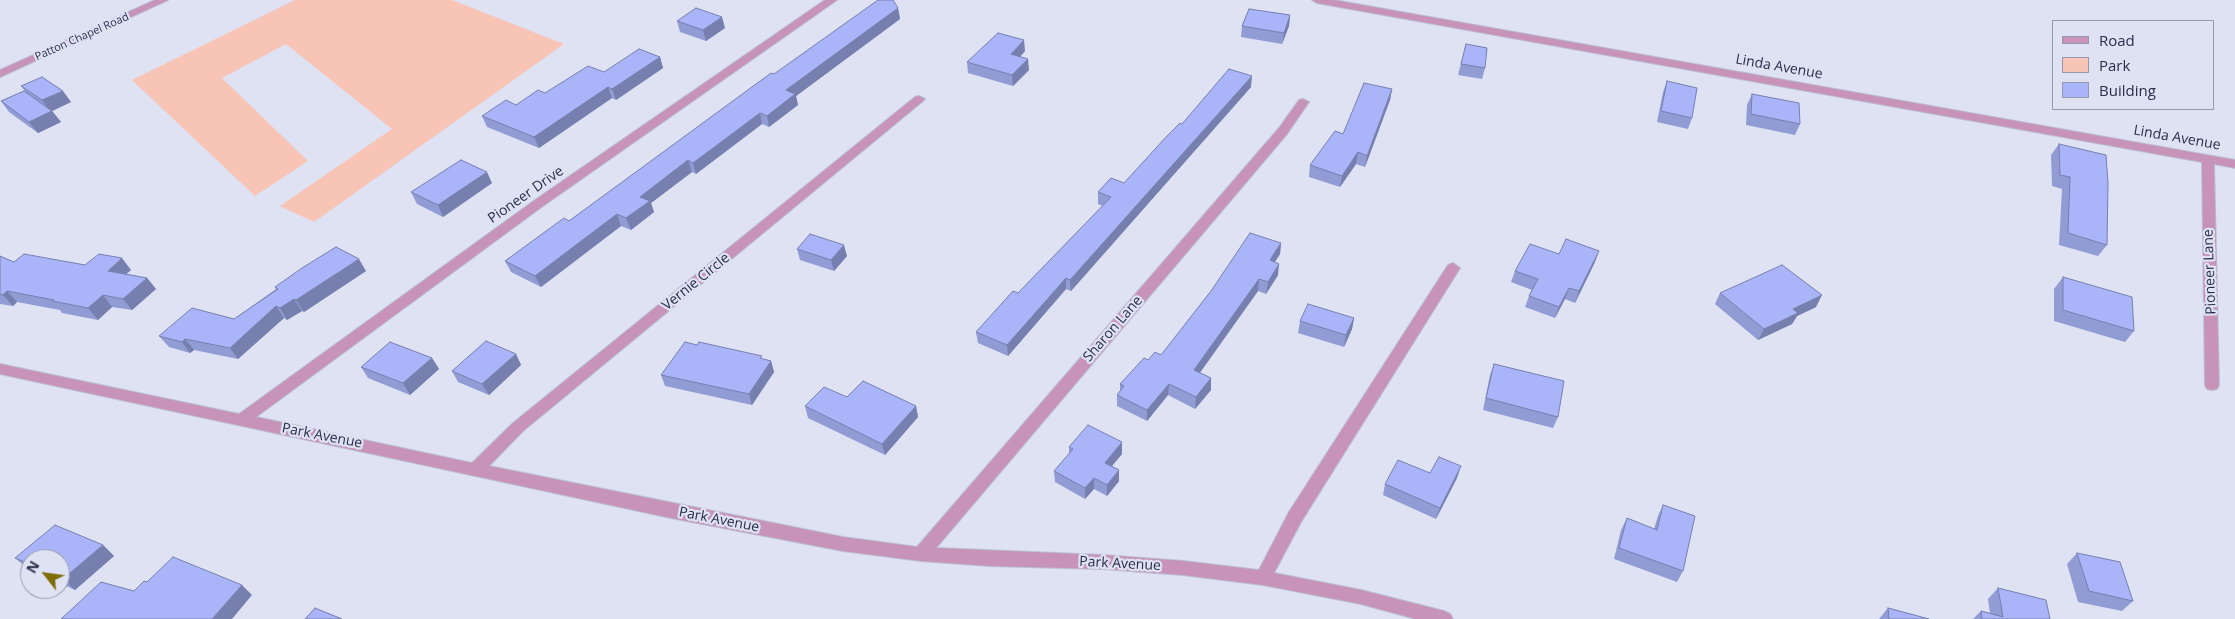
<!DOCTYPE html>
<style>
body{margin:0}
#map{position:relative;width:2235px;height:619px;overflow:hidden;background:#dee2f2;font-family:"Open Sans",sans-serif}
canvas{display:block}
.legend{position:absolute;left:2052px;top:20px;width:162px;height:90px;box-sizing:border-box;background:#dee2f2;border:1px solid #969ab0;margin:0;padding:6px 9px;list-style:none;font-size:15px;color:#292e4c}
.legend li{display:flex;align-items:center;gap:10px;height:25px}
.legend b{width:25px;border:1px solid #969ab0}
.north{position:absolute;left:20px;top:549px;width:50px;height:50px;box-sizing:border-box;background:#dee2f2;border:1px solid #969ab0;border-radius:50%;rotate:300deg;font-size:14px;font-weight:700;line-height:20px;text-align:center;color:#292e4c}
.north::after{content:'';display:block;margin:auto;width:18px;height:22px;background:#806d08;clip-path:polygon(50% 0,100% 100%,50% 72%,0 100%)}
</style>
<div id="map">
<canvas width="2235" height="619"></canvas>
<ul class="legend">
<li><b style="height:6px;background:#c793b9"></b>Road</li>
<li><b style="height:14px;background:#f7c4b6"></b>Park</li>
<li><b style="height:14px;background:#a9b5f8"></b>Building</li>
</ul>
<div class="north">N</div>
</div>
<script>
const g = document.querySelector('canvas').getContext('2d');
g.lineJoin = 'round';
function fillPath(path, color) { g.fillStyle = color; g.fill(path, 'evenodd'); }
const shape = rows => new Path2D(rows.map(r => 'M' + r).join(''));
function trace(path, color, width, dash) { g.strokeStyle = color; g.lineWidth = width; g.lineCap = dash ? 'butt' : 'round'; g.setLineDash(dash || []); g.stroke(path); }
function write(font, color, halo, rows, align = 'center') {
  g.font = font + ' "Open Sans",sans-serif'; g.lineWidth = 4.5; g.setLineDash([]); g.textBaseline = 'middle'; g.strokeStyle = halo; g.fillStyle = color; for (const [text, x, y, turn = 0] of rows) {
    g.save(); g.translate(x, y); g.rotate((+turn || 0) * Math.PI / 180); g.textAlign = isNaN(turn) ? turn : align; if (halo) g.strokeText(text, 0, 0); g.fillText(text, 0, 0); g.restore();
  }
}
fillPath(shape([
 [295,0,452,0,564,44,314,222,280,206,392,129,286,44,222,78,308,161,255,196,132,80]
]), '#f7c4b6');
const minor = shape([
 [825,0,837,0,543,206,256,417,472,463,513,423,915,97,919,96,925,99,923,101,523,431,489,466,843,537,917,547,1279,128,1299,100,1303,99,1309,102,1287,134,936,548,1103,555,1183,561,1259,570,1289,512,1448,265,1453,263,1460,268,1301,522,1274,573,1361,590,1444,611,1450,614,1453,619,1416,619,1361,604,1263,585,1183,575,1103,569,990,566,921,561,843,551,671,518,0,374,0,364,239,414,535,200,825,0],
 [1312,0,1334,0,2235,160,2235,168,2214,164,2219,385,2217,389,2212,390,2207,389,2205,385,2202,162,1317,3,1312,0]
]);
const tertiary = shape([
 [155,0,168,0,0,77,0,70,155,0]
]);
trace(minor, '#babed1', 2);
trace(tertiary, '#babed1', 2);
fillPath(minor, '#c793b9');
fillPath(tertiary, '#c793b9');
fillPath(shape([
 [898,8,900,19,796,96,798,105,769,127,762,124,696,174,692,172,651,203,654,212,631,230,621,226,541,287,511,272,505,261,569,221,774,74],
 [1290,15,1289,26,1282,44,1241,37,1242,26],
 [677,21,725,28,706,41,680,32],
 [1466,44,1485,68,1482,79,1458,75],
 [1025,51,1020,57,1029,70,1013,86,968,73,967,62],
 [660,57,663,68,616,100,612,98,539,148,487,127,482,116,516,105,604,72],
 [1667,81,1692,118,1688,129,1657,122,1663,92],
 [21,86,71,102,52,111,61,122,38,133,9,112,1,101,25,91],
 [1251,87,1071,291,1066,289,1008,356,978,343,976,332,1018,293,1103,206,1098,204,1098,192,1124,183,1182,124],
 [1392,89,1390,100,1365,167,1356,164,1340,187,1309,177,1310,165,1343,134],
 [1752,94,1800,124,1795,135,1746,125,1747,105],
 [2059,144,2107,245,2098,256,2059,245,2062,189,2052,186,2051,155],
 [492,183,443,217,417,204,411,192],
 [1281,243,1280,254,1275,262,1278,275,1266,294,1258,291,1200,373,1211,378,1211,390,1195,409,1168,395,1147,421,1117,406,1117,395,1120,391,1120,384,1148,360,1161,355],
 [797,249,847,256,834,271,800,260],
 [1559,254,1595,262,1575,303,1565,299,1555,318,1525,307,1529,296,1532,290,1511,282,1515,271],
 [0,256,14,262,85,265,131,270,126,274,147,278,156,289,132,310,112,307,98,320,62,313,60,310,17,302,13,306,0,304],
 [366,271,304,312,302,311,287,320,284,318,238,359,194,350,190,353,169,347,159,336,234,319,276,289,275,287],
 [2063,277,2134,331,2125,342,2054,321,2054,289],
 [1720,293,1816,307,1797,316,1792,324,1758,340,1715,304],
 [1354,318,1352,329,1344,347,1298,333,1300,321],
 [516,354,521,365,489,395,458,382,452,371],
 [432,358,439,369,410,395,368,378,361,367],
 [762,359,771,361,774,372,752,405,665,386,661,375],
 [1494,364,1558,417,1553,428,1483,410,1490,375],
 [847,397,916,406,918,417,885,455,808,418,805,406],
 [1069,447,1122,454,1112,466,1119,470,1119,481,1107,496,1094,489,1085,499,1055,482,1054,471,1069,454],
 [1430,473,1457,478,1436,519,1383,495,1385,484],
 [1663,505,1683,571,1677,582,1614,559,1621,530,1627,518,1654,529,1658,516],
 [103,545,114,556,75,590,60,583,60,559,30,559,30,570,28,569,15,558],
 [2077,553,2133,601,2122,611,2078,602,2067,564],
 [1998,588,2050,619,1973,619,1981,611,1990,613,1988,599],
 [1888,608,1929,619,1879,619]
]), '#919cd5');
fillPath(shape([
 [898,8,900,19,796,96,798,105,769,127,767,116,786,90],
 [1290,15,1289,26,1282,44,1284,33],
 [722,17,725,28,706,41,703,30],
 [1024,40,1025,51,1012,65,1011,54],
 [660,57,663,68,616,100,612,89],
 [1028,59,1029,70,1013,86,1012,75],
 [1252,76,1251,87,1071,291,1070,280],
 [608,87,612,98,539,148,534,137],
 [1392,89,1390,100,1365,167,1367,156],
 [63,91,71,102,50,112,42,100],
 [52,111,61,122,38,133,29,122],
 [760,113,762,124,696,174,693,163],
 [1358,152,1356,164,1340,187,1342,176],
 [688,160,692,172,651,203,654,212,631,230,626,218,640,197],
 [487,172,492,183,443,217,438,205],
 [617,214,621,226,541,287,535,276],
 [1281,243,1280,254,1268,272,1270,260],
 [844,245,847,256,834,271,831,260],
 [1599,251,1595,262,1575,303,1579,291],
 [122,258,131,270,117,282,108,271],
 [359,259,366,271,304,312,296,300],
 [1279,264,1278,275,1266,294,1268,282],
 [147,278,156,289,132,310,123,299],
 [1066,278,1066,289,1008,356,1007,345],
 [1259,279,1258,291,1193,382,1194,370],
 [1569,288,1565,299,1555,318,1559,307],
 [7,291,17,302,13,306,3,295],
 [103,295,112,307,98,320,88,308],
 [1822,295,1816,307,1797,316,1792,324,1758,340,1764,329,1793,309],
 [294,299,302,311,287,320,280,308],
 [276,306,284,318,238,359,230,348],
 [1354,318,1352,329,1344,347,1346,335],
 [185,339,194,350,190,353,182,342],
 [516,354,521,365,489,395,482,384],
 [432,358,439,369,410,395,403,383],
 [771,361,774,372,752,405,749,394],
 [1211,378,1211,390,1195,409,1196,397],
 [1169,384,1168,395,1147,421,1147,410],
 [916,406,918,417,885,455,882,444],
 [1122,442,1122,454,1105,474,1105,463],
 [1461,466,1457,478,1436,519,1440,508],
 [1119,470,1119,481,1107,496,1107,485],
 [1094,478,1094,489,1085,499,1085,488],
 [103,545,114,556,75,590,63,579],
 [242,585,252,595,232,619,212,619]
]), '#767fae');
const building = shape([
 [878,0,893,0,898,8,786,90,795,94,767,116,760,113,693,163,688,160,640,197,650,201,626,218,617,214,535,276,505,261,564,218,569,221,771,73,774,74,878,0],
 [696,8,722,17,703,30,677,21,696,8],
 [1249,9,1290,15,1284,33,1242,26,1249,9],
 [998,33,1024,40,1011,54,1028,59,1012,75,967,62,998,33],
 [1466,44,1487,48,1485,68,1461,64,1466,44],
 [639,49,660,57,612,89,608,87,534,137,482,116,506,100,516,105,538,90,545,93,588,66,604,72,639,49],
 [1229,69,1252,76,1070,280,1066,278,1007,345,976,332,1013,291,1018,293,1111,197,1098,192,1111,178,1124,183,1166,137,1180,123,1182,124,1229,69],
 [42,77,63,91,42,100,21,86,42,77],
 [1667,81,1697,88,1692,118,1661,111,1667,81],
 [1364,83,1392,89,1367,156,1358,152,1342,176,1310,165,1335,131,1343,134,1364,83],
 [24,91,52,111,29,122,1,101,24,91],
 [1752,94,1799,103,1800,124,1751,114,1752,94],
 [2059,144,2106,155,2108,183,2107,245,2068,233,2070,177,2060,175,2059,144],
 [461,160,487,172,438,205,411,192,461,160],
 [1250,233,1281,243,1270,260,1279,264,1268,282,1259,279,1194,370,1211,378,1196,397,1169,384,1147,410,1117,395,1124,386,1120,384,1144,358,1148,360,1155,352,1161,355,1211,291,1250,233],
 [810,234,844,245,831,260,797,249,810,234],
 [1566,239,1599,251,1579,291,1569,288,1559,307,1529,296,1538,279,1515,271,1530,244,1559,254,1566,239],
 [336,247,359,259,296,300,294,299,280,308,276,306,230,348,185,339,182,342,159,336,192,308,234,319,278,289,275,287,302,268,336,247],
 [24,254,85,265,99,254,122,258,108,271,147,278,123,299,103,295,88,308,52,301,54,300,7,291,3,295,0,294,0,256,14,262,24,254],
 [1782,265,1822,295,1793,309,1798,313,1764,329,1720,293,1782,265],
 [2063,277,2132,297,2134,331,2063,310,2063,277],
 [1308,304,1354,318,1346,335,1300,321,1308,304],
 [486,341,516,354,482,384,452,371,486,341],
 [390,342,432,358,403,383,361,367,390,342],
 [685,342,697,345,699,342,762,356,760,358,771,361,749,394,661,375,685,342],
 [1494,364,1564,381,1558,417,1486,398,1494,364],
 [863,381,916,406,882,444,805,406,824,387,847,397,863,381],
 [1088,425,1122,442,1105,463,1119,470,1107,485,1094,478,1085,488,1054,471,1073,449,1069,447,1088,425],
 [1439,457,1461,466,1440,508,1385,484,1398,460,1430,473,1439,457],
 [1663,505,1695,516,1683,571,1619,548,1627,518,1657,530,1663,505],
 [55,525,103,545,63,579,60,577,60,559,30,559,30,564,15,558,55,525],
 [2077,553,2120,562,2133,601,2089,591,2077,553],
 [173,557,242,585,212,619,61,619,101,582,134,591,144,581,147,582,173,557],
 [1998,588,2046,600,2050,619,1982,619,1981,611,2003,617,1998,588],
 [315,608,342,619,305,619,315,608],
 [1888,608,1929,619,1889,619,1888,608]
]);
fillPath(building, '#a9b5f8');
trace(building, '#767fae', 1);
write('11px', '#292e4c', '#dee2f2', [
 ["Patton Chapel Road",82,37,-24]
]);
write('14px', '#292e4c', '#dee2f2', [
 ["Linda Avenue",1779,67,10],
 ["Linda Avenue",2177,138,10],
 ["Pioneer Drive",526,195,-35],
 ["Pioneer Lane",2210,272,-92],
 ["Vernie Circle",696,282,-39],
 ["Sharon Lane",1113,329,-49],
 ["Park Avenue",322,436,11],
 ["Park Avenue",719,520,11],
 ["Park Avenue",1120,564,3]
]);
</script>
